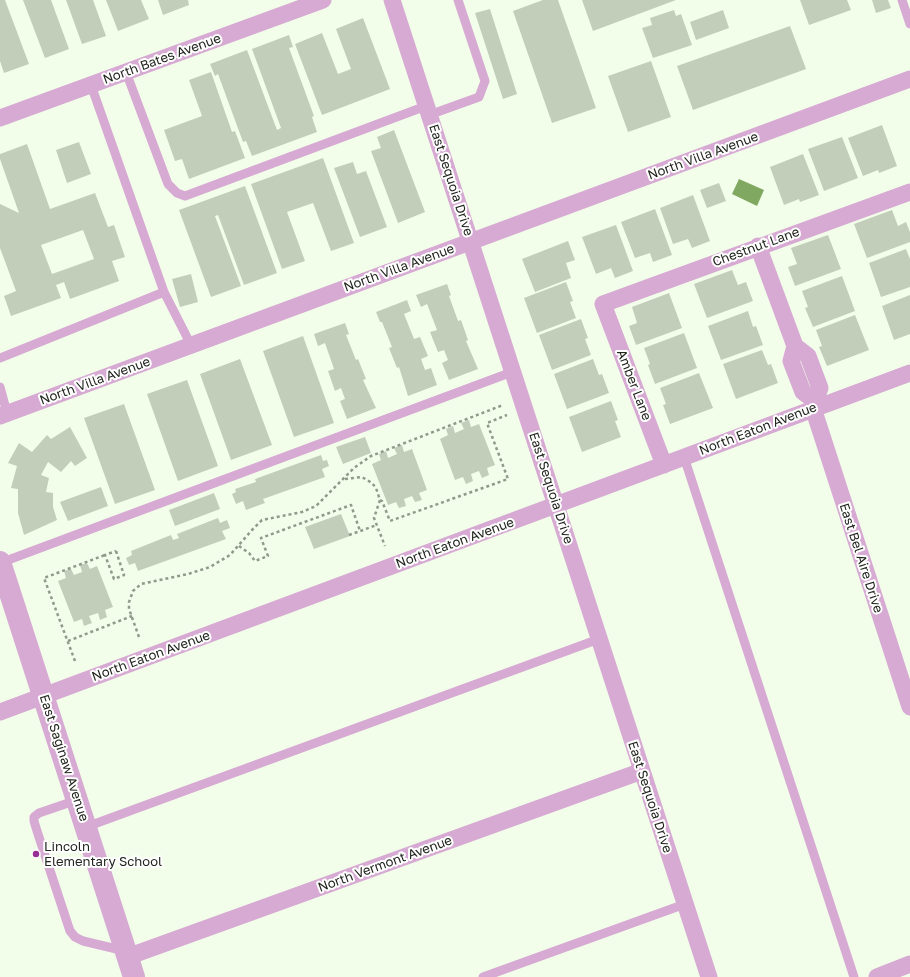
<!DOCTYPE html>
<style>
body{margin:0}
canvas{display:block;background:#f2feea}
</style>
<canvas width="910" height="977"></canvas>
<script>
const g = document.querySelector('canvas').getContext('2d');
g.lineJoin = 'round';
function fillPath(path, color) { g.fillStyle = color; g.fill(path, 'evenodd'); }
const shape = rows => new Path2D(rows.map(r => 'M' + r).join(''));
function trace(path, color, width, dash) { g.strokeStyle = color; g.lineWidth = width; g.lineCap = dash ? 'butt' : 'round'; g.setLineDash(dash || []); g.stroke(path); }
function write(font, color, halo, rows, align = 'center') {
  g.font = font + ' "Golos Text",sans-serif'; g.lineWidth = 4; g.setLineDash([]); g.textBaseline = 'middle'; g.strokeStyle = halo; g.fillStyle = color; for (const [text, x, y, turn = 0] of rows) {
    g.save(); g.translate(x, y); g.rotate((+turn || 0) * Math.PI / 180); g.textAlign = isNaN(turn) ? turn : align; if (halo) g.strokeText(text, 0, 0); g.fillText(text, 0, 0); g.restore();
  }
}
fillPath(shape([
 [739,179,764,190,757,206,732,194]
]), '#80a861');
fillPath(shape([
 [0,0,5,0,29,64,4,73,0,61],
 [23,0,51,0,69,49,45,58],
 [66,0,93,0,106,36,82,44],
 [106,0,141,0,149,19,118,31],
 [158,0,188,0,189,5,163,15],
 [543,0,558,0,596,108,552,123,513,11],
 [582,0,676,0,593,31],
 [800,0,847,0,851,10,809,25],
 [872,0,888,0,891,8,876,13],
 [490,9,517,94,503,99,475,13],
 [674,10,676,16,681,14,692,45,653,58,642,28,652,25,650,18],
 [723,10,729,28,696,40,690,22],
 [363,18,390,89,322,115,295,44,322,33,338,74,351,69,336,29],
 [790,26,806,69,693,110,677,66],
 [289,35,293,47,289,48,314,116,312,117,317,132,252,156,246,141,243,142,218,74,215,76,210,64,247,50,277,130,281,128,252,49],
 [651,61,671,117,628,132,608,76],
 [211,72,232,132,235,131,245,158,189,179,182,159,175,161,164,130,202,116,189,80],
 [882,125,897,166,879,173,878,170,863,176,848,138],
 [394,130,425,212,398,223,371,151,381,148,377,137],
 [842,137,858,178,824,191,808,149],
 [79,142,91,174,67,183,56,150],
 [27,144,50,209,95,193,108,227,114,225,125,257,112,261,119,281,70,299,64,282,56,285,61,298,11,316,4,296,16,291,0,248,0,204,19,213,0,159,0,154],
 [83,230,94,259,52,274,41,245],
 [803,154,819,195,800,202,799,199,784,205,770,167],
 [323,158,354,243,331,251,313,203,287,212,305,261,282,269,251,184],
 [353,162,357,174,366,171,387,227,360,237,334,168],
 [719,183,726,201,707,208,700,190],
 [245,186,277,273,244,285,218,215,215,216,241,286,211,297,179,210],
 [693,195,710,241,692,248,688,239,673,244,660,208],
 [655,209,672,255,653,262,650,253,635,258,621,222],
 [892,210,898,226,906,222,910,232,910,242,867,258,854,224],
 [616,225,633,271,615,278,611,268,596,274,582,237],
 [828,235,841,269,795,286,788,267,797,264,791,248],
 [568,241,575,260,566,263,571,278,535,292,522,259],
 [906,249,910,259,910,287,881,297,869,263],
 [732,270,738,285,746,282,753,301,707,318,694,284],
 [191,274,198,302,180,307,172,279],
 [842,276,855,311,813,327,805,308,808,307,802,291],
 [566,282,573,301,570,302,576,318,537,333,524,298],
 [447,284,451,295,449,296,458,321,461,320,468,340,466,341,478,369,449,380,442,363,448,360,444,350,438,352,430,332,437,330,427,304,421,307,416,295],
 [669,293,682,328,636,345,629,326,637,323,632,307],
 [910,295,910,334,894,340,882,306],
 [407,300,411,311,404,314,414,339,420,337,428,356,421,359,425,370,431,368,437,385,408,396,399,367,397,368,389,348,392,347,382,322,380,322,376,312],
 [748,311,753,327,756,326,763,345,721,360,708,326],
 [855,315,869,350,827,366,819,347,822,346,816,330],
 [581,319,588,338,585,339,591,355,552,370,539,335],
 [345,323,349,334,346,335,356,360,358,359,366,379,363,380,376,408,347,419,340,401,345,399,341,388,335,391,328,371,334,369,325,343,318,346,314,334],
 [684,333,697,368,655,384,648,365,650,364,644,348],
 [303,336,334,423,294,437,263,351],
 [762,350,768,365,771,364,778,383,736,399,723,364],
 [240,359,272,445,231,460,200,374],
 [593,359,599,375,602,374,609,393,567,409,554,374],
 [699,373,713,408,670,424,663,405,666,404,660,388],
 [187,380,218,466,178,481,147,394],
 [611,401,618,420,615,421,621,437,582,452,569,417],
 [124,404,155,490,115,504,84,418],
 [469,420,471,427,479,424,495,465,487,468,489,475,482,478,479,471,471,474,473,481,466,484,463,477,455,480,440,439,448,435,446,429,453,426,455,433,464,429,461,423],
 [70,427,87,458,75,466,71,461,61,472,48,462,41,475,49,478,46,492,53,493,53,507,57,520,24,535,18,513,18,489,11,488,17,466,8,463,19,443,32,452,47,435,51,439],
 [365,437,371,453,343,464,336,447],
 [402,445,404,452,412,449,427,490,419,493,422,500,415,502,412,496,404,499,406,506,399,508,396,502,388,505,372,464,381,460,379,454,386,451,388,458,397,454,394,448],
 [321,455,323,461,327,460,329,466,322,469,325,477,263,499,265,503,246,510,243,501,236,504,232,494,236,492,235,489,256,482,255,479],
 [101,487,108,506,68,521,60,502],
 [214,493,220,509,175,526,169,510],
 [341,514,350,536,314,549,305,527],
 [218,518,220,523,227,520,230,528,222,531,226,539,138,571,135,563,129,565,126,558,132,555,131,551,171,535,173,540,179,538,177,534],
 [87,563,90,569,97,566,113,607,105,610,107,617,100,620,98,613,89,616,92,623,84,626,82,619,74,622,58,581,66,578,64,571,71,569,74,575,82,572,80,565]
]), '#c2ceba');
trace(shape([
 [345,479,362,477,372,483,376,488,380,500,374,518,385,546],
 [380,500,382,501,390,521,508,479,487,423,507,415],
 [349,535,377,525],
 [239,546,249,553,255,561,268,556,261,538,351,505,360,531],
 [116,551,124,575,114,579,105,555,116,551],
 [139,637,129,609,129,602,133,591,141,584,188,574,210,567,230,555,252,530,262,520,302,512,316,506,354,468,371,456,503,405],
 [68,641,132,616],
 [75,661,44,578,105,555]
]), '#91998b', 2.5, [3, 3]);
trace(shape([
 [902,0,910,24],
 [126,72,168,184,177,193,185,196,426,106],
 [91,85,164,292,191,345],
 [429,115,479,97,485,81,458,0],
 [0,358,164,292],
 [0,387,7,413],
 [684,457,854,977],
 [0,563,512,372],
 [77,800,39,813,34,817,34,821,37,831,70,931,75,937,83,941,125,951],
 [86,827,599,639],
 [483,977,685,904]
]), '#d7aad3', 9);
trace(shape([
 [392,0,709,977],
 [0,118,323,0],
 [758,246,795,346,808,356,820,388,815,401],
 [795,346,791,361,801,387,803,392,815,401,817,407],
 [813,408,910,707],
 [0,416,910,79],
 [664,465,603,304,910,192],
 [0,712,910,373],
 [127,957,642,771],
 [877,977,910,964]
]), '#d7aad3', 17);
trace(shape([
 [0,562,134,977]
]), '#d7aad3', 22);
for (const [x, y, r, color] of [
 [36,854,4,"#962f93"]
]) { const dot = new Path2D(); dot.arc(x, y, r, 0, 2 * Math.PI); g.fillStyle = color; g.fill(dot); trace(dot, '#fff', 1.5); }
write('13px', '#22261f', '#fff', [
 ["North Bates Avenue",162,59,-20],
 ["North Villa Avenue",703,156,-20],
 ["East Sequoia Drive",451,180,72],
 ["Chestnut Lane",756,247,-20],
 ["North Villa Avenue",399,268,-20],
 ["North Villa Avenue",95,381,-20],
 ["Amber Lane",634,385,69],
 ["North Eaton Avenue",758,429,-21],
 ["East Sequoia Drive",551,488,72],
 ["North Eaton Avenue",455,543,-20],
 ["East Bel Aire Drive",861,558,72],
 ["North Eaton Avenue",151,656,-20],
 ["East Saginaw Avenue",64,758,72],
 ["East Sequoia Drive",650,797,72],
 ["North Vermont Avenue",385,864,-20]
]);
write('13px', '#22261f', '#fff', [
 ["Lincoln",44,847],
 ["Elementary School",44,862]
], 'left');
</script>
